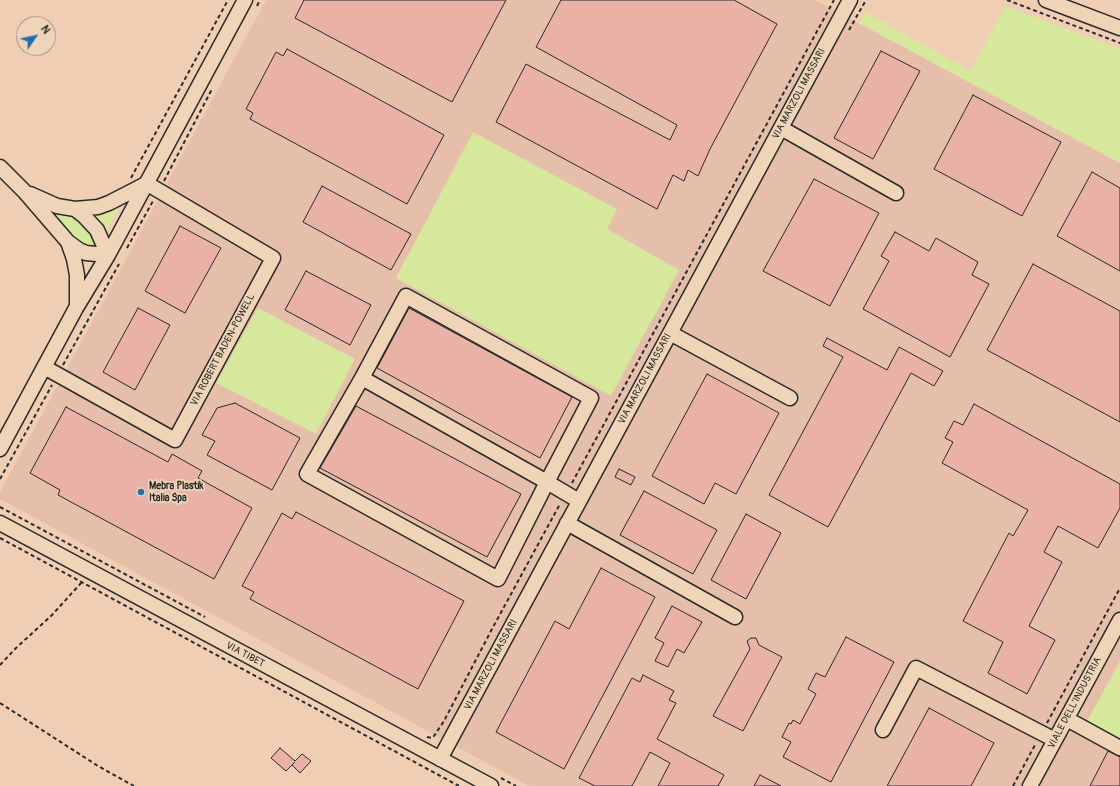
<!DOCTYPE html>
<style>
body{margin:0}
#map{position:relative;width:1120px;height:786px;overflow:hidden;background:#f0ceb4;font-family:Pangolin,sans-serif}
canvas{display:block}
.north{position:absolute;left:16px;top:16px;width:40px;height:40px;box-sizing:border-box;background:#f0d4b7;border:1px solid #a1907f;border-radius:50%;rotate:56deg;font-size:11px;font-weight:700;line-height:16px;text-align:center;color:#2b2b2b}
.north::after{content:'';display:block;margin:auto;width:14px;height:18px;background:#1f6fb2;clip-path:polygon(50% 0,100% 100%,50% 72%,0 100%)}
</style>
<div id="map">
<canvas width="1120" height="786"></canvas>
<div class="north">N</div>
</div>
<script>
const g = document.querySelector('canvas').getContext('2d');
g.lineJoin = 'round';
function fillPath(path, color) { g.fillStyle = color; g.fill(path, 'evenodd'); }
const shape = rows => new Path2D(rows.map(r => 'M' + r).join(''));
function trace(path, color, width, dash) { g.strokeStyle = color; g.lineWidth = width; g.lineCap = dash ? 'butt' : 'round'; g.setLineDash(dash || []); g.stroke(path); }
function write(font, color, halo, rows, align = 'center') {
  g.font = font + ' Pangolin,sans-serif'; g.lineWidth = 3.5; g.setLineDash([]); g.textBaseline = 'middle'; g.strokeStyle = halo; g.fillStyle = color; for (const [text, x, y, turn = 0] of rows) {
    g.save(); g.translate(x, y); g.rotate((+turn || 0) * Math.PI / 180); g.textAlign = isNaN(turn) ? turn : align; if (halo) g.strokeText(text, 0, 0); g.fillText(text, 0, 0); g.restore();
  }
}
fillPath(shape([
 [266,0,815,0,1120,163,1120,786,529,786,0,499,0,492]
]), '#e6bfab');
fillPath(shape([
 [1005,6,1120,49,1120,163,859,23,865,12,971,71],
 [473,132,617,209,607,229,679,270,611,396,396,278],
 [123,200,103,237,89,212],
 [45,208,71,212,87,224,97,247,95,248,82,248],
 [258,308,355,359,316,434,216,383],
 [1120,661,1120,741,1086,723]
]), '#d5e89c');
const building = shape([
 [304,0,506,0,452,102,295,18,304,0],
 [561,0,734,0,777,24,710,149,698,176,688,170,684,181,673,175,657,209,496,122,526,64,670,140,677,125,536,47,561,0],
 [287,49,444,135,407,204,250,119,253,113,246,109,276,52,283,56,287,49],
 [881,51,920,71,873,159,834,138,881,51],
 [973,95,1061,142,1022,216,934,169,973,95],
 [1092,172,1120,188,1120,271,1057,236,1092,172],
 [814,179,879,213,830,306,763,271,814,179],
 [322,186,411,234,391,270,303,222,322,186],
 [180,226,221,248,185,313,145,291,180,226],
 [895,232,929,251,936,238,978,262,972,275,989,284,950,357,863,309,889,261,881,256,895,232],
 [1033,264,1120,311,1120,422,987,350,1033,264],
 [306,271,371,305,350,345,285,310,306,271],
 [138,308,170,325,135,390,103,372,138,308],
 [409,308,572,397,540,458,377,368,409,308],
 [827,338,887,370,899,347,943,371,934,386,911,373,828,527,769,495,843,357,823,346,827,338],
 [707,374,779,413,736,494,715,483,704,504,652,476,707,374],
 [235,403,300,438,272,490,207,455,215,441,202,435,217,408,235,403],
 [974,404,1120,484,1120,508,1098,548,1058,526,1044,552,1062,562,1029,626,1055,640,1027,694,988,673,1003,642,963,621,1009,533,1013,536,1028,510,942,463,953,442,945,438,954,421,963,425,974,404],
 [356,406,521,494,487,557,320,468,356,406],
 [66,407,168,462,172,454,202,471,198,478,252,508,214,579,58,495,60,490,30,473,66,407],
 [619,469,635,477,631,485,615,477,619,469],
 [644,491,717,530,693,574,620,535,644,491],
 [296,512,464,601,418,689,250,599,254,592,242,586,282,513,292,519,296,512],
 [746,514,781,533,746,599,711,580,746,514],
 [601,568,655,597,564,769,496,732,555,621,569,629,601,568],
 [672,606,702,622,684,653,677,649,668,667,655,661,664,643,655,638,672,606],
 [846,637,894,662,831,782,783,757,791,742,782,737,789,723,791,724,793,720,800,724,816,694,808,689,816,673,825,677,846,637],
 [751,638,756,638,759,645,782,657,743,731,713,716,750,649,747,641,751,638],
 [643,675,674,691,669,700,676,703,657,739,724,775,718,786,658,786,670,763,650,752,632,786,595,786,579,778,632,678,640,682,643,675],
 [929,708,994,743,971,786,887,786,929,708],
 [280,748,295,761,302,754,311,761,300,773,292,765,295,762,286,771,271,758,280,748],
 [1108,751,1120,757,1120,786,1090,786,1108,751],
 [760,775,781,786,754,786,760,775]
]);
fillPath(building, '#eab1a7');
trace(building, '#2b2b2b', 1);
const minor = shape([
 [1046,0,1120,28],
 [781,128,896,193],
 [0,167,24,191,68,242,74,259,77,275,77,305],
 [30,194,57,206,75,209,84,216,97,230,108,255],
 [75,209,98,207,109,203,146,184],
 [68,242,79,250,86,253,108,255],
 [670,333,790,398],
 [44,367,175,440,273,258,146,183],
 [362,378,406,296,591,398,547,482,498,579,307,474,362,378,547,482,579,501],
 [0,449,76,308,108,255,245,0],
 [0,523,491,786],
 [567,523,735,617],
 [1067,719,1120,748],
 [883,730,916,668,1055,740],
 [440,759,850,0],
 [1030,786,1120,620]
]);
trace(minor, '#2b2b2b', 17);
trace(shape([
 [1007,0,1120,43],
 [257,6,260,0],
 [849,30,866,0],
 [131,178,228,0],
 [164,181,212,89],
 [127,248,153,201],
 [63,365,119,264],
 [0,479,52,385],
 [572,483,834,0],
 [0,507,205,617],
 [0,538,459,786],
 [0,665,16,648,52,615,82,582],
 [0,703,98,766,134,786],
 [1047,723,1120,588],
 [427,737,432,738,434,736,444,721,492,629,560,504],
 [501,778,516,786],
 [1013,786,1036,743]
]), '#2b2b2b', 2, [4, 3]);
trace(minor, '#f0d4b7', 14);
for (const [x, y, r, color] of [
 [141,492,4,"#1f6fb2"]
]) { const dot = new Path2D(); dot.arc(x, y, r, 0, 2 * Math.PI); g.fillStyle = color; g.fill(dot); trace(dot, '#f0d4b7', 1.5); }
write('10px', '#2b2b2b', '#f0d4b7', [
 ["VIA MARZOLI MASSARI",799,94,-62],
 ["VIA ROBERT BADEN-POWELL",223,350,-62],
 ["VIA MARZOLI MASSARI",645,379,-62],
 ["VIA TIBET",245,655,28],
 ["VIA MARZOLI MASSARI",491,665,-62],
 ["VIALE DELL'INDUSTRIA",1075,703,-62]
]);
write('bold 10px', '#2b2b2b', '#f0d4b7', [
 ["Mebra Plastik",149,486],
 ["Italia Spa",149,498]
], 'left');
</script>
